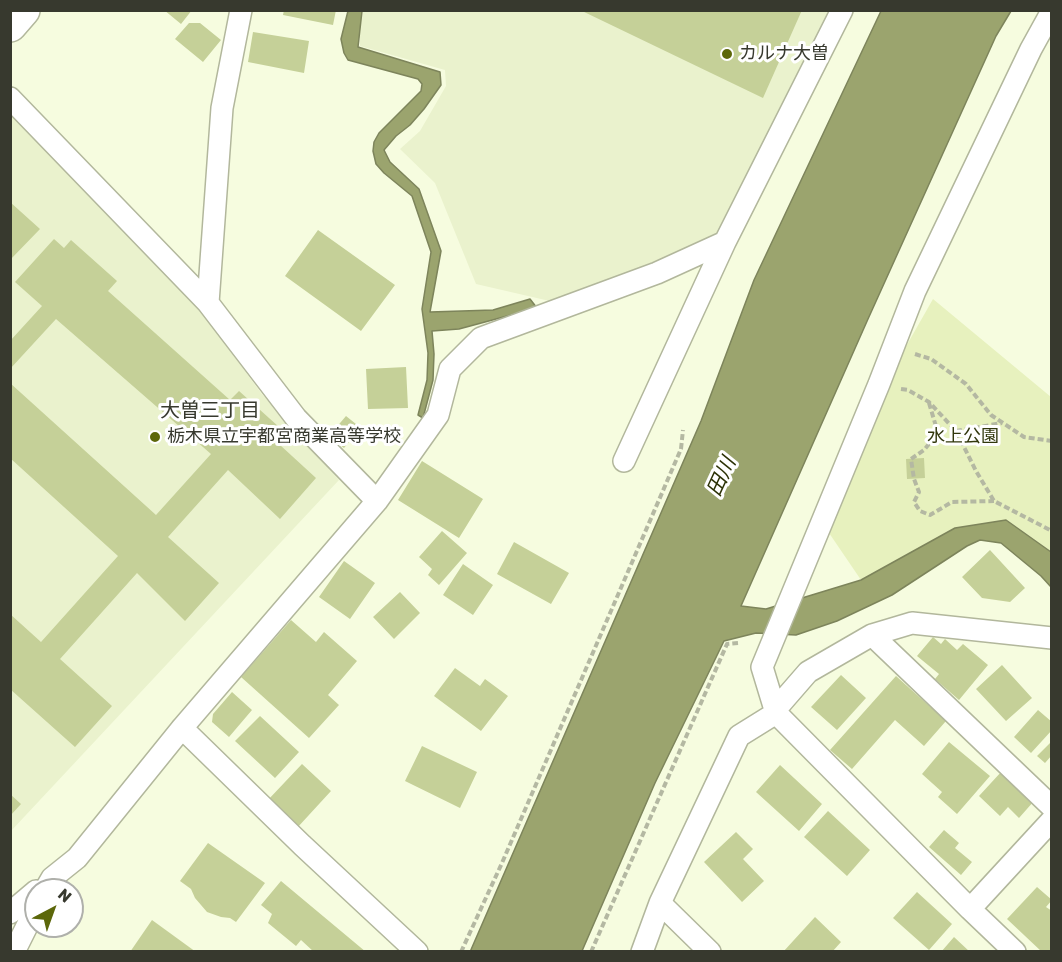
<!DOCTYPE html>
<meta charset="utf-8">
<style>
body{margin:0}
#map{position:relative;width:1062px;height:962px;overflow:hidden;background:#f6fcdf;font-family:Rubik,sans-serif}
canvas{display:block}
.frame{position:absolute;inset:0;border:12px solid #37392e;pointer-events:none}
.north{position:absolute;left:24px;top:878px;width:60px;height:60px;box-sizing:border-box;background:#fff;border:2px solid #afb0ab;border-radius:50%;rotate:41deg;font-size:16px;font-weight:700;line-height:24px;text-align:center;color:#37392e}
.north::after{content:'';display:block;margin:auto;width:21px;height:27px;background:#5c670a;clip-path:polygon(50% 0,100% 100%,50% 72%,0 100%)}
</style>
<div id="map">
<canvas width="1062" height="962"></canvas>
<div class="frame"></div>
<div class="north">N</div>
</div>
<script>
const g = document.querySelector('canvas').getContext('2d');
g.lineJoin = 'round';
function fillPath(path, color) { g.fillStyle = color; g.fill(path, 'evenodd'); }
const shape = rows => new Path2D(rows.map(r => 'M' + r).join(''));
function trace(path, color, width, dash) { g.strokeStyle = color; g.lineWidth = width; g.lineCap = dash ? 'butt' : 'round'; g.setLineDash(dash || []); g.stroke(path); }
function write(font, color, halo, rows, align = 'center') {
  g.font = font + ' Rubik,"Noto Sans JP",sans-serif'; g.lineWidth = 6; g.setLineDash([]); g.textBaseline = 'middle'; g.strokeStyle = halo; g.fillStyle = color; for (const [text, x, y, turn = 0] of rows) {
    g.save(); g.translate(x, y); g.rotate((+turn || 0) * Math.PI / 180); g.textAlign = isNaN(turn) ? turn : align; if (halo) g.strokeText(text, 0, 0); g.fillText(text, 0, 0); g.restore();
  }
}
fillPath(shape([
 [361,10,828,11,717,236,554,302,476,284,435,183,400,149,420,131,446,86,445,70,360,46,359,17],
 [10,110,195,303,261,393,339,480,11,831]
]), '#eaf2cd');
fillPath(shape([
 [933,299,1051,397,1051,552,1006,520,955,528,861,580,827,530,889,388,904,350]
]), '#e7f1be');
const water = shape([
 [348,11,362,11,358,47,440,72,441,85,424,109,410,125,396,136,384,150,390,162,419,189,441,251,430,312,493,310,530,299,537,308,459,329,432,331,434,354,433,380,423,418,418,415,427,380,428,353,422,309,431,252,412,196,384,173,376,164,373,151,374,142,379,133,421,91,422,84,418,79,348,60,344,53,341,39,348,11],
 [881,11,1011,11,996,36,868,319,741,606,766,609,861,580,955,528,1006,520,1051,552,1051,587,1041,576,1001,543,980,540,967,546,892,595,837,621,796,635,756,633,724,641,655,783,582,951,470,952,701,421,754,280,881,11]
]);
fillPath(water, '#9ba46e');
trace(water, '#7d845b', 1.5);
fillPath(shape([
 [164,10,192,10,181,24],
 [284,10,336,10,333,25,283,15],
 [580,10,802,10,763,98],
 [189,23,200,23,221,40,203,62,175,39],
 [253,32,309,41,304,73,248,62],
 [10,202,40,229,10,260],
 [318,230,395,285,361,331,285,276],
 [54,239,64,248,71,240,117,281,108,291,230,400,239,391,289,436,280,445,316,478,280,519,228,470,168,537,219,583,185,621,137,573,60,659,112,706,75,747,10,689,10,614,41,642,118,556,10,458,10,383,156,515,211,454,56,319,10,369,10,341,42,306,15,282],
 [406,367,408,408,368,409,366,369],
 [346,416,361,428,344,448,329,436],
 [924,458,925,478,907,479,906,459],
 [422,461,483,499,459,538,398,500],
 [442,531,467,553,439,585,428,575,432,569,419,557],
 [514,542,569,573,551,604,497,574],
 [990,550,1025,588,1010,602,982,598,962,577],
 [344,561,375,583,350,619,319,597],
 [463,564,493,585,473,615,443,595],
 [400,592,420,613,394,639,373,617],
 [291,620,316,642,324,632,357,661,328,695,339,705,309,738,241,677],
 [933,637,941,644,945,639,957,650,963,644,988,665,959,700,935,679,939,674,917,656],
 [1002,665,1032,698,1006,721,976,689],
 [455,668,480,686,485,679,508,696,481,731,434,696],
 [841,675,866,698,837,730,811,707],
 [896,676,946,721,924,746,895,720,852,769,830,750],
 [232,692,252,710,229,737,212,722,213,714],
 [1038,710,1052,722,1052,730,1031,753,1014,737],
 [260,716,299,752,275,778,235,741],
 [1052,741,1052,755,1045,763,1037,756],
 [949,742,990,776,957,814,938,797,942,792,922,774],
 [422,746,477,772,460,808,405,781],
 [302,764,331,791,297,828,267,801],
 [780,765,822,804,799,831,756,792],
 [1002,771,1034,801,1019,818,1008,807,1000,816,979,796],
 [10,794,21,804,10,816],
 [828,811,870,850,847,876,804,837],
 [944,830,959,843,955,848,972,862,961,875,929,847],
 [736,832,753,849,743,859,764,881,742,902,704,862],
 [208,843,265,883,236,922,230,918,221,917,207,912,195,898,191,889,180,881],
 [281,881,366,952,314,952,301,940,296,946,268,923,272,914,261,905],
 [1037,887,1052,900,1046,907,1052,911,1052,952,1042,952,1007,919],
 [917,892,952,924,929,950,893,918],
 [815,917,841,942,832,952,783,952],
 [152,920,196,952,130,952],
 [954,937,970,952,941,952]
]), '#c5d098');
const minor = shape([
 [10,98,208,303,296,418,377,501],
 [208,303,222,108,241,10],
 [624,461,725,242],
 [872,635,912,623,1052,638],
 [775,710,808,672,872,635,1052,807],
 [776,713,970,909,1015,952],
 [182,728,302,845,417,952],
 [45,890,52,878,77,858,182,728,377,501,438,415,450,369,481,338,657,273,725,242,842,10],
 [660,903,710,952],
 [970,909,1052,820],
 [10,913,36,891],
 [14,952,36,908],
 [642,952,660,903,739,736,776,713,762,667,879,384,915,291,1031,49,1052,11]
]);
const primary = shape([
 [10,25,23,10]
]);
trace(minor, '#b2b79c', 24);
trace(primary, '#b2b79c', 36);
trace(shape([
 [915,354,931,359,966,384,991,415,1024,437,1052,441],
 [901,389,908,390,929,402,956,431,976,471,994,501,1052,531],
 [929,403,938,433,924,450,911,459,914,479,919,492,914,502,920,511,930,515,952,502,994,501],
 [956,431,1002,423],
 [461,952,502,863,681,449,683,430],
 [591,952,727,644,738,643]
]), '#b4b8a2', 4, [6, 3]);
trace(minor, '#fff', 21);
trace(primary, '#fff', 33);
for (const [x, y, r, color] of [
 [727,54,6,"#5c670a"],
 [155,437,6,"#5c670a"]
]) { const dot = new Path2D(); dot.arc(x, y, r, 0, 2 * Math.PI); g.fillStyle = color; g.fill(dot); trace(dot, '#fff', 2); }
write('18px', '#37392e', '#fff', [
 ["カルナ大曽",739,54],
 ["栃木県立宇都宮商業高等学校",167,437]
], 'left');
write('18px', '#32380d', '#fff', [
 ["水上公園",963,437]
]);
write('20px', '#37392e', '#fff', [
 ["大曽三丁目",210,411]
]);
write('italic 20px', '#2c3206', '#fff', [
 ["田川",722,477,-65]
]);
</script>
